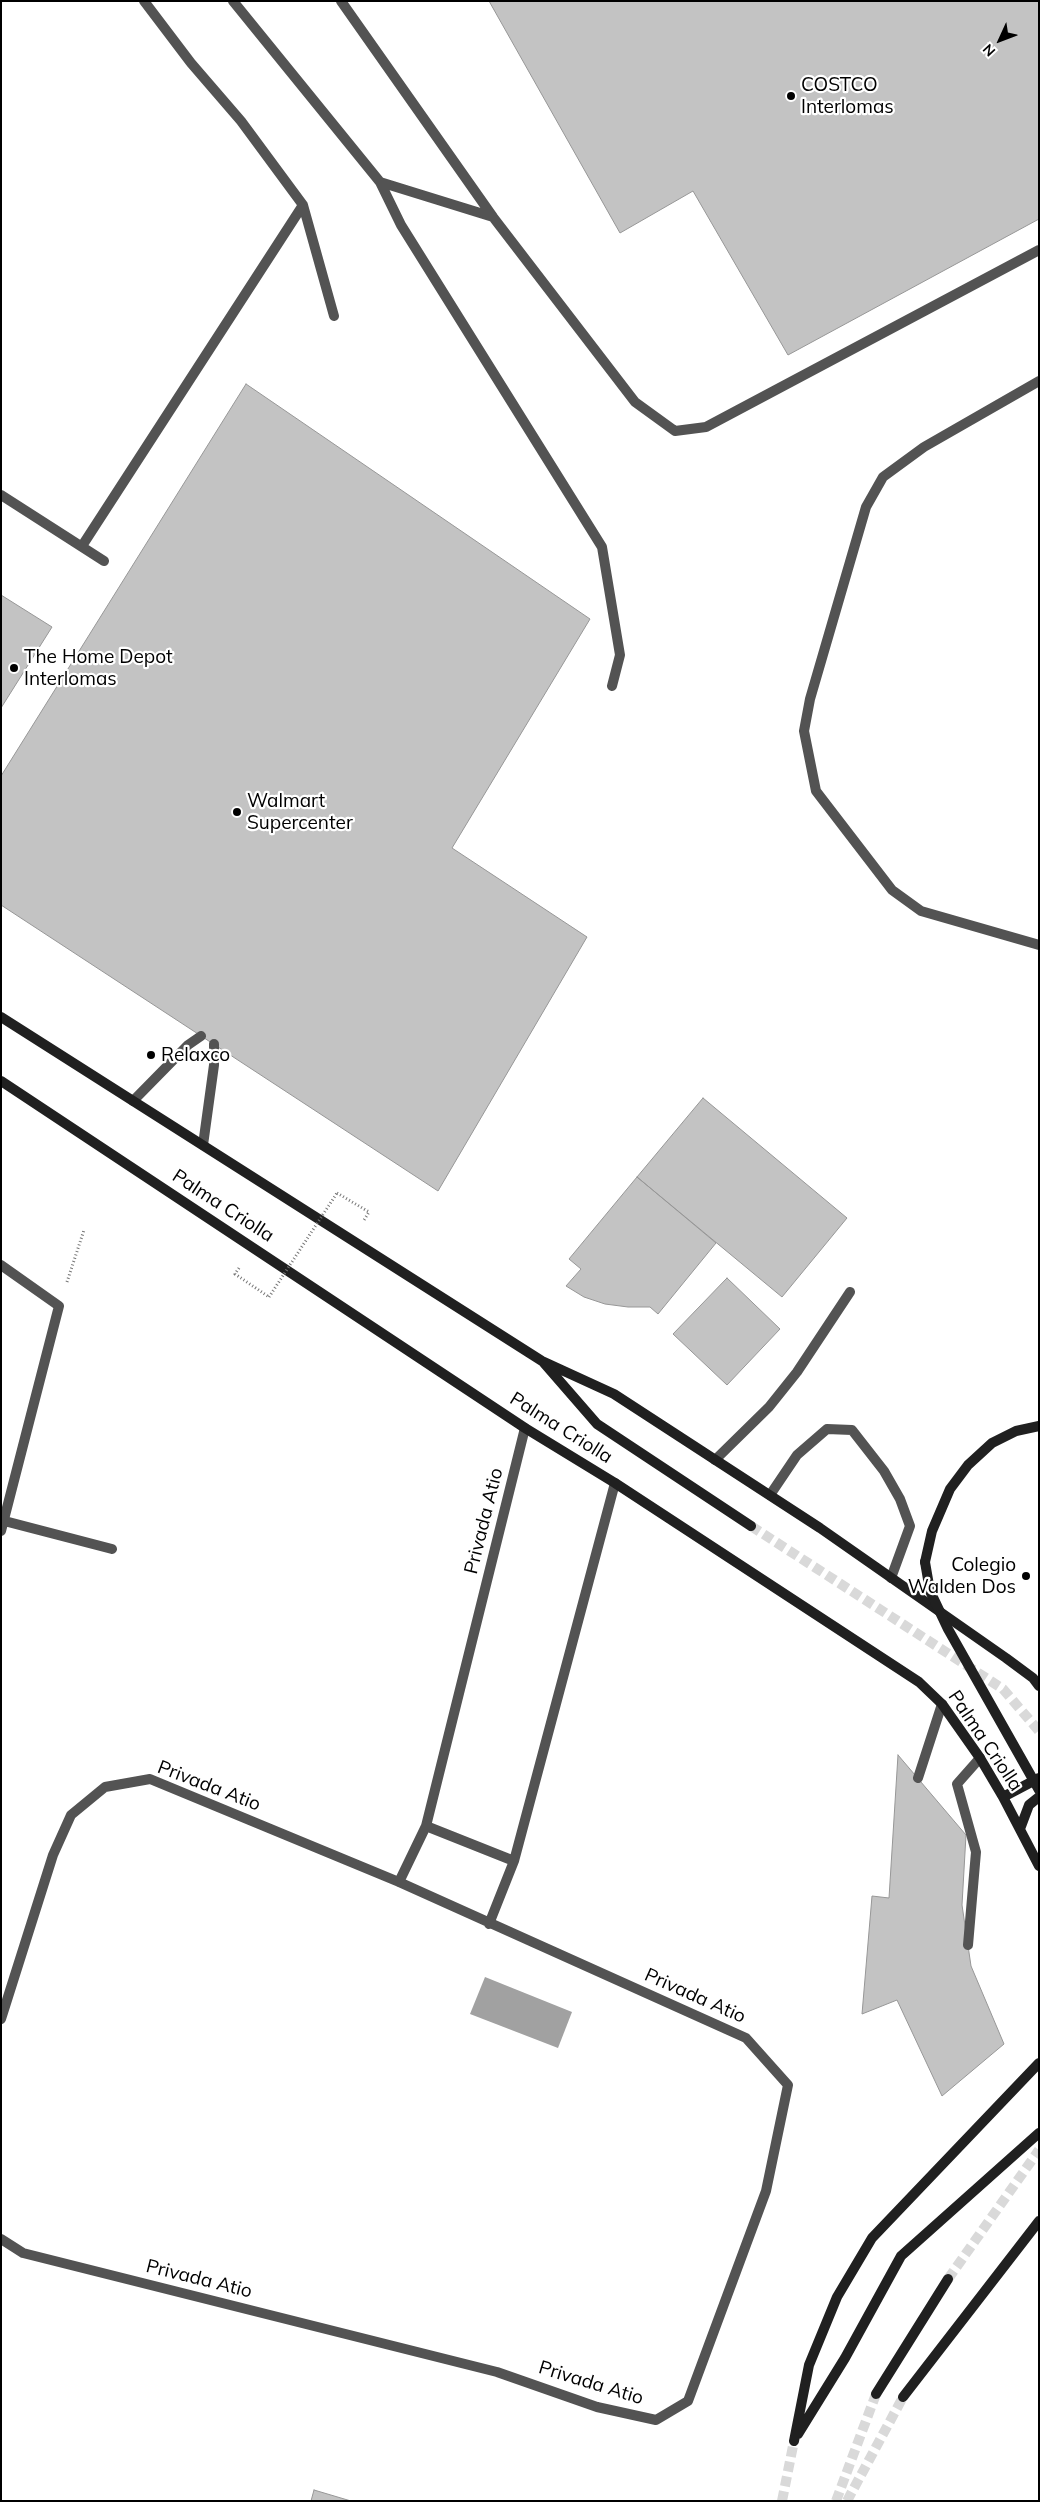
<!DOCTYPE html>
<style>
body{margin:0}
#map{position:relative;width:1040px;height:2502px;overflow:hidden;background:#fff;font-family:Mulish,sans-serif}
canvas{display:block}
.frame{position:absolute;inset:0;border:2px solid #000;pointer-events:none}
.north{position:absolute;left:975px;top:15px;width:50px;height:50px;-webkit-text-stroke:4px #fff;paint-order:stroke;rotate:227deg;font-size:14px;font-weight:700;line-height:20px;text-align:center;color:#000}
.north::after{content:'';display:block;margin:auto;width:18px;height:22px;background:#000;clip-path:polygon(50% 0,100% 100%,50% 72%,0 100%)}
</style>
<div id="map">
<canvas width="1040" height="2502"></canvas>
<div class="frame"></div>
<div class="north">N</div>
</div>
<script>
const g = document.querySelector('canvas').getContext('2d');
g.lineJoin = 'round';
function fillPath(path, color) { g.fillStyle = color; g.fill(path, 'evenodd'); }
const shape = rows => new Path2D(rows.map(r => 'M' + r).join(''));
function trace(path, color, width, dash) { g.strokeStyle = color; g.lineWidth = width; g.lineCap = dash ? 'butt' : 'round'; g.setLineDash(dash || []); g.stroke(path); }
function write(font, color, halo, rows, align = 'center') {
  g.font = font + ' Mulish,sans-serif'; g.lineWidth = 4.5; g.setLineDash([]); g.textBaseline = 'middle'; g.strokeStyle = halo; g.fillStyle = color; for (const [text, x, y, turn = 0] of rows) {
    g.save(); g.translate(x, y); g.rotate((+turn || 0) * Math.PI / 180); g.textAlign = isNaN(turn) ? turn : align; if (halo) g.strokeText(text, 0, 0); g.fillText(text, 0, 0); g.restore();
  }
}
fillPath(shape([
 [485,1977,572,2012,558,2048,470,2014]
]), '#a1a1a1');
const building = shape([
 [489,1,1039,1,1039,219,788,355,693,191,620,233,489,1],
 [246,384,590,619,452,848,587,937,438,1191,1,905,1,776,246,384],
 [1,595,52,627,1,708,1,595],
 [703,1098,847,1218,782,1297,637,1177,703,1098],
 [637,1177,716,1243,658,1314,650,1307,628,1307,605,1304,584,1297,566,1286,581,1269,569,1259,637,1177],
 [727,1278,780,1329,727,1385,673,1334,727,1278],
 [898,1755,966,1835,962,1905,971,1966,1004,2044,942,2096,897,2000,862,2014,872,1896,889,1898,898,1755],
 [314,2490,351,2501,311,2501,314,2490]
]);
fillPath(building, '#c3c3c3');
trace(building, '#979797', 1);
trace(shape([
 [782,2501,794,2441],
 [847,2501,903,2397]
]), '#d9d9d9', 10, [10, 5]);
trace(shape([
 [751,1526,1003,1689,1039,1731],
 [948,2279,1039,2150],
 [836,2501,876,2394]
]), '#d9d9d9', 10, [10, 5]);
trace(shape([
 [337,1193,369,1212,364,1220],
 [239,1268,235,1274,269,1297],
 [67,1282,84,1230]
]), '#757575', 3, [1, 2.5]);
trace(shape([
 [144,1,191,63,241,121,303,205,334,316],
 [233,1,380,182,401,225,602,547,620,655,612,686],
 [341,1,493,217,635,402,675,431,706,427,1039,250],
 [380,182,493,217],
 [1039,381,924,447,883,477,866,507,810,699,804,731,816,791,892,890,921,911,1039,945],
 [1,495,104,561],
 [82,546,303,205],
 [133,1101,188,1045,201,1036],
 [203,1145,214,1065,214,1044],
 [715,1460,769,1407,797,1372,850,1292],
 [770,1495,797,1455,827,1429,852,1430,884,1471,900,1499,910,1526,891,1578],
 [918,1778,942,1704],
 [426,1826,514,1861],
 [399,1882,426,1826,525,1428],
 [489,1924,514,1861,615,1483],
 [968,1945,976,1852,957,1784,980,1758],
 [1,2019,53,1855,71,1815,105,1787,150,1779,399,1882,746,2038,788,2085,766,2191,688,2401,656,2420,597,2407,497,2372,23,2253,1,2239]
]), '#535353', 10);
trace(shape([
 [1,1265,59,1306,1,1531],
 [1,1520,112,1549]
]), '#535353', 10);
trace(shape([
 [1,1017,542,1361,614,1394,820,1528,1006,1658,1033,1678,1039,1686],
 [1,1081,525,1428,615,1483,919,1682,942,1704,980,1758,1003,1797,1039,1866],
 [544,1363,597,1424,751,1526],
 [925,1562,932,1531,950,1489,968,1465,992,1443,1016,1431,1039,1426],
 [1003,1797,1039,1778],
 [1020,1829,1029,1805,1039,1797],
 [876,2394,948,2279],
 [903,2397,1039,2221],
 [798,2434,845,2358,901,2256,1039,2133],
 [794,2441,809,2365,837,2297,872,2238,1039,2063]
]), '#202020', 10);
trace(shape([
 [269,1297,337,1193]
]), '#757575', 3, [1, 2.5]);
trace(shape([
 [925,1562,930,1591,948,1629,1039,1790]
]), '#202020', 10);
for (const [x, y, r, color] of [
 [791,96,5,"#000"],
 [14,668,5,"#000"],
 [237,812,5,"#000"],
 [151,1055,5,"#000"],
 [1026,1576,5,"#000"]
]) { const dot = new Path2D(); dot.arc(x, y, r, 0, 2 * Math.PI); g.fillStyle = color; g.fill(dot); trace(dot, '#fff', 2); }
write('19px', '#000', '#fff', [
 ["COSTCO",801,85],
 ["Interlomas",801,107],
 ["The Home Depot",24,657],
 ["Interlomas",24,679],
 ["Walmart",247,801],
 ["Supercenter",247,823],
 ["Relaxco",161,1055],
 ["Colegio",1016,1565,"right"],
 ["Walden Dos",1016,1587,"right"]
], 'left');
write('19px', '#000', '#fff', [
 ["Palma Criolla",223,1206,33],
 ["Palma Criolla",561,1428,32],
 ["Privada Atio",484,1521,-76],
 ["Palma Criolla",985,1741,56],
 ["Privada Atio",209,1786,21],
 ["Privada Atio",695,1996,24],
 ["Privada Atio",199,2279,14],
 ["Privada Atio",591,2383,17]
]);
</script>
